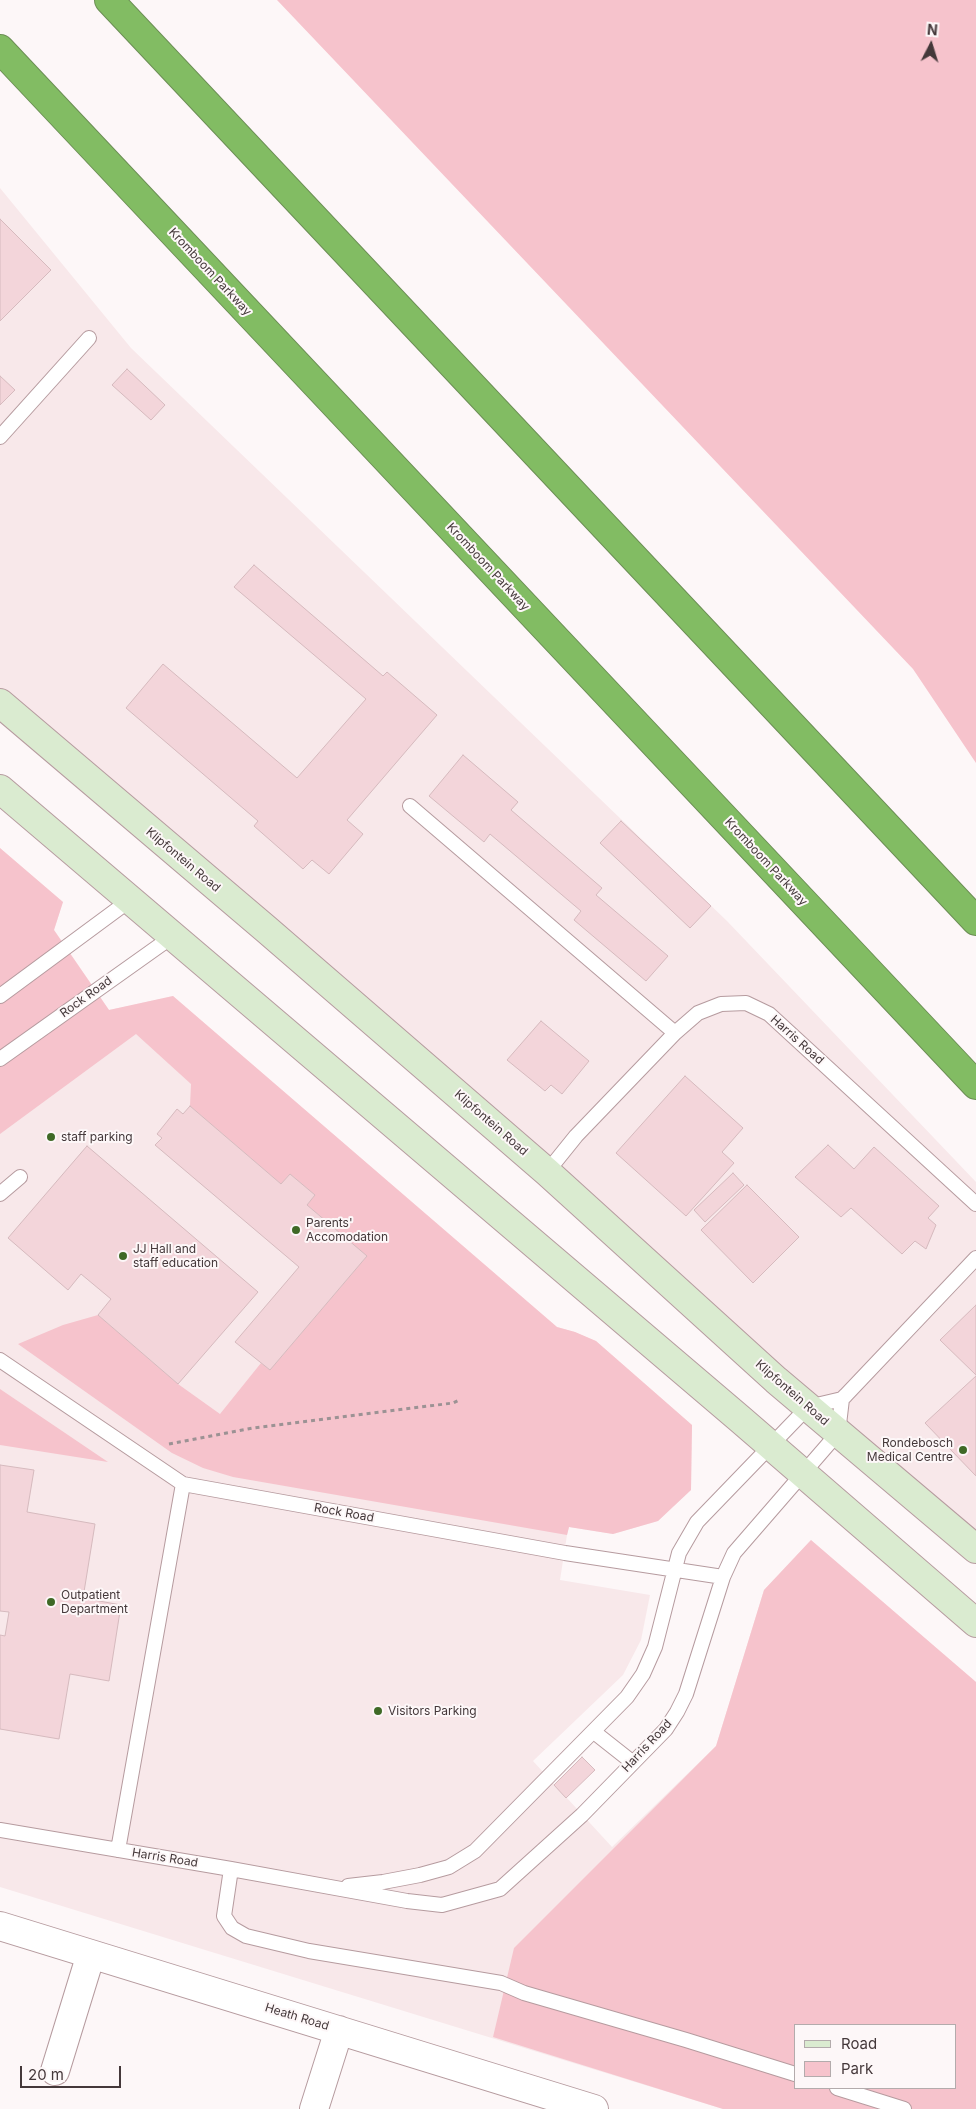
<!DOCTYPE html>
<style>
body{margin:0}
#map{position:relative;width:976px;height:2109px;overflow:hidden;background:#fdf7f8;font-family:Inter,sans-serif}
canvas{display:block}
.legend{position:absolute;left:794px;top:2024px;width:162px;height:65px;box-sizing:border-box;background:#fdf7f8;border:1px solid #b3abac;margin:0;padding:6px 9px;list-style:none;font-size:15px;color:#44383a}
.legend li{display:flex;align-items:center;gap:10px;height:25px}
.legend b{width:25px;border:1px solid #b3abac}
.north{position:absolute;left:906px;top:20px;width:50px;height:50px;-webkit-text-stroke:4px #fdf7f8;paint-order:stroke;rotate:5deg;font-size:14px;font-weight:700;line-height:20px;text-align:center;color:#44383a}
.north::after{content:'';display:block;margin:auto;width:18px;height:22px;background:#44383a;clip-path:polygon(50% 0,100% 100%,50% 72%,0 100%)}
.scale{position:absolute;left:20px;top:2066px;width:101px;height:22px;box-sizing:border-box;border:2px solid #44383a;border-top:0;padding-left:6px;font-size:15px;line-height:18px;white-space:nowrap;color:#44383a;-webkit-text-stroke:4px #fdf7f8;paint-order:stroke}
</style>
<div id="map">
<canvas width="976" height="2109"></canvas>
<ul class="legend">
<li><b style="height:6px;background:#daebd0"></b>Road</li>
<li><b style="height:14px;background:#f6c3cc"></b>Park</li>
</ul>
<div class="north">N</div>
<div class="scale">20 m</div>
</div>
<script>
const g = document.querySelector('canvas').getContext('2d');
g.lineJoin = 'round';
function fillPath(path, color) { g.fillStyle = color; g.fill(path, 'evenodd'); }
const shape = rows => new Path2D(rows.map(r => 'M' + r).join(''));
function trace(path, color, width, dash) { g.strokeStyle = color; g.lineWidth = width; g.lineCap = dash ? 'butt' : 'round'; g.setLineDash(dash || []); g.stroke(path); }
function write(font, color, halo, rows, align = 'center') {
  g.font = font + ' Inter,sans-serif'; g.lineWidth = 4; g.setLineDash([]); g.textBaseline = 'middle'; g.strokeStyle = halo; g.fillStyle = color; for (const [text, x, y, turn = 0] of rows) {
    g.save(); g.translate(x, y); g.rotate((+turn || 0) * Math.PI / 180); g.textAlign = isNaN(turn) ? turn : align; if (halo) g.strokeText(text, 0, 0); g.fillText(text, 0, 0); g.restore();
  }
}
fillPath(shape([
 [0,188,131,348,727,921,976,1182,976,1549,0,703],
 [0,848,63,902,54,930,109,1010,173,996,557,1327,575,1332,596,1341,692,1425,691,1490,658,1521,613,1534,569,1527,567,1535,560,1580,650,1595,641,1640,623,1675,533,1761,612,1847,716,1746,764,1590,811,1540,976,1682,976,2109,723,2109,0,1887],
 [795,2025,955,2025,955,2088,795,2088]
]), '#f8e8ea');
fillPath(shape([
 [277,0,976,0,976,763,913,669],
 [0,848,63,902,54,930,109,1010,173,996,557,1327,575,1332,596,1341,692,1425,691,1490,658,1521,613,1534,569,1527,567,1535,233,1477,203,1468,172,1453,18,1344,63,1325,98,1315,178,1384,220,1414,261,1363,270,1370,367,1256,307,1205,315,1195,290,1174,281,1184,190,1106,191,1084,136,1034,0,1134],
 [0,1389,108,1462,0,1445],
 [811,1540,976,1682,976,2109,723,2109,493,2037,514,1948,716,1746,764,1590],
 [795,2025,955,2025,955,2088,795,2088]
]), '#f6c3cc');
const building = shape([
 [0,219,51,270,0,321,0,219],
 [127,369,165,405,151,420,112,385,127,369],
 [0,376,15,390,0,405,0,376],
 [254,565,383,676,387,672,437,715,347,820,363,834,329,874,312,860,303,869,254,826,258,821,126,708,163,664,297,778,366,699,234,587,254,565],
 [463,755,518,802,511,810,602,888,596,895,668,956,646,981,574,920,581,911,490,834,484,842,429,796,463,755],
 [621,821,711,906,690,928,600,843,621,821],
 [541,1021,589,1061,562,1094,551,1085,545,1091,507,1060,541,1021],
 [685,1076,743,1128,722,1152,734,1163,686,1216,616,1153,685,1076],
 [190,1106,281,1184,290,1174,315,1195,307,1205,367,1256,270,1370,235,1342,299,1267,155,1145,162,1138,157,1134,177,1109,183,1114,190,1106],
 [828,1145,854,1169,874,1147,939,1206,928,1218,936,1225,926,1249,915,1241,902,1254,851,1208,841,1217,795,1177,828,1145],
 [87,1146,258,1292,178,1384,98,1315,111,1299,81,1274,68,1290,8,1238,87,1146],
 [733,1173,744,1185,705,1222,694,1210,733,1173],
 [747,1185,799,1237,753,1283,701,1230,747,1185],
 [976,1305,976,1375,940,1340,976,1305],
 [976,1376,976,1476,925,1423,976,1376],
 [0,1465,34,1470,27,1512,95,1524,83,1598,121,1605,109,1681,70,1674,59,1739,0,1729,0,1635,5,1636,9,1612,0,1611,0,1465],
 [582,1757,595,1770,566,1798,554,1785,582,1757]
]);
fillPath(building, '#f3d5da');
trace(building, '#d6babe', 1);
const lane = shape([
 [0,437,89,338],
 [410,806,675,1033],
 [0,996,130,900],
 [0,1059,173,936],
 [547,1172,576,1136,675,1033,698,1013,721,1004,746,1003,769,1014,976,1204],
 [0,1194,20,1177],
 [0,1360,183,1484,565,1553,723,1577],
 [594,1732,632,1762],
 [0,1830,231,1869,407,1901,442,1905,500,1889,582,1815,666,1729,677,1712,686,1694,723,1577,734,1553,838,1433,842,1399],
 [118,1850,183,1484],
 [231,1869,224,1916,232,1928,246,1936,309,1951,501,1983,524,1993,686,2040,795,2074],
 [348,1886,383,1882,420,1875,449,1867,475,1851,627,1697,643,1674,655,1647,679,1553,697,1522,808,1407,842,1399,846,1395,976,1258],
 [837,2088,904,2109]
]);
const street = shape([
 [0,1926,594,2109],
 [55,2071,91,1954],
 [314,2109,339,2030]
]);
const secondary = shape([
 [0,703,266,929,547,1172,776,1380,976,1549],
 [0,789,740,1419,976,1623]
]);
const highway = shape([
 [109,0,976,921],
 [0,49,976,1085]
]);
trace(lane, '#b69b9f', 16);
trace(street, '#b69b9f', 30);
trace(secondary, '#b69b9f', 30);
trace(highway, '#6c8e55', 30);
trace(shape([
 [169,1444,253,1428,453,1403,459,1400]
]), '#9c9294', 3, [4, 4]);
trace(lane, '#fff', 14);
trace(street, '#fff', 28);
trace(secondary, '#daebd0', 28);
trace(highway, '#82bc63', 28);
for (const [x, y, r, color] of [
 [51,1137,5,"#3f6926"],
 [296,1230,5,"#3f6926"],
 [123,1256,5,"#3f6926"],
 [963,1450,5,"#3f6926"],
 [51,1602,5,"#3f6926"],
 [378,1711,5,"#3f6926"]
]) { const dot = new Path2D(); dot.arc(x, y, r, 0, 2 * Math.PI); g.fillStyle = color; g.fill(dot); trace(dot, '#fdf7f8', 2); }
write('12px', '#44383a', '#fdf7f8', [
 ["Kromboom Parkway",210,272,47],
 ["Kromboom Parkway",488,567,47],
 ["Klipfontein Road",183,860,40],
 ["Kromboom Parkway",766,862,47],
 ["Rock Road",86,997,-36],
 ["Harris Road",797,1040,42],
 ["Klipfontein Road",491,1123,41],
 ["Klipfontein Road",792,1393,41],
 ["Rock Road",344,1513,10],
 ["Harris Road",647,1746,-47],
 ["Harris Road",165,1858,9],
 ["Heath Road",297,2017,17]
]);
write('12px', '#44383a', '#fdf7f8', [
 ["staff parking",61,1137],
 ["Parents'",306,1223],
 ["Accomodation",306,1237],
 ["JJ Hall and",133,1249],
 ["staff education",133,1263],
 ["Rondebosch",953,1443,"right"],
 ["Medical Centre",953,1457,"right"],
 ["Outpatient",61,1595],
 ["Department",61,1609],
 ["Visitors Parking",388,1711]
], 'left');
</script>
